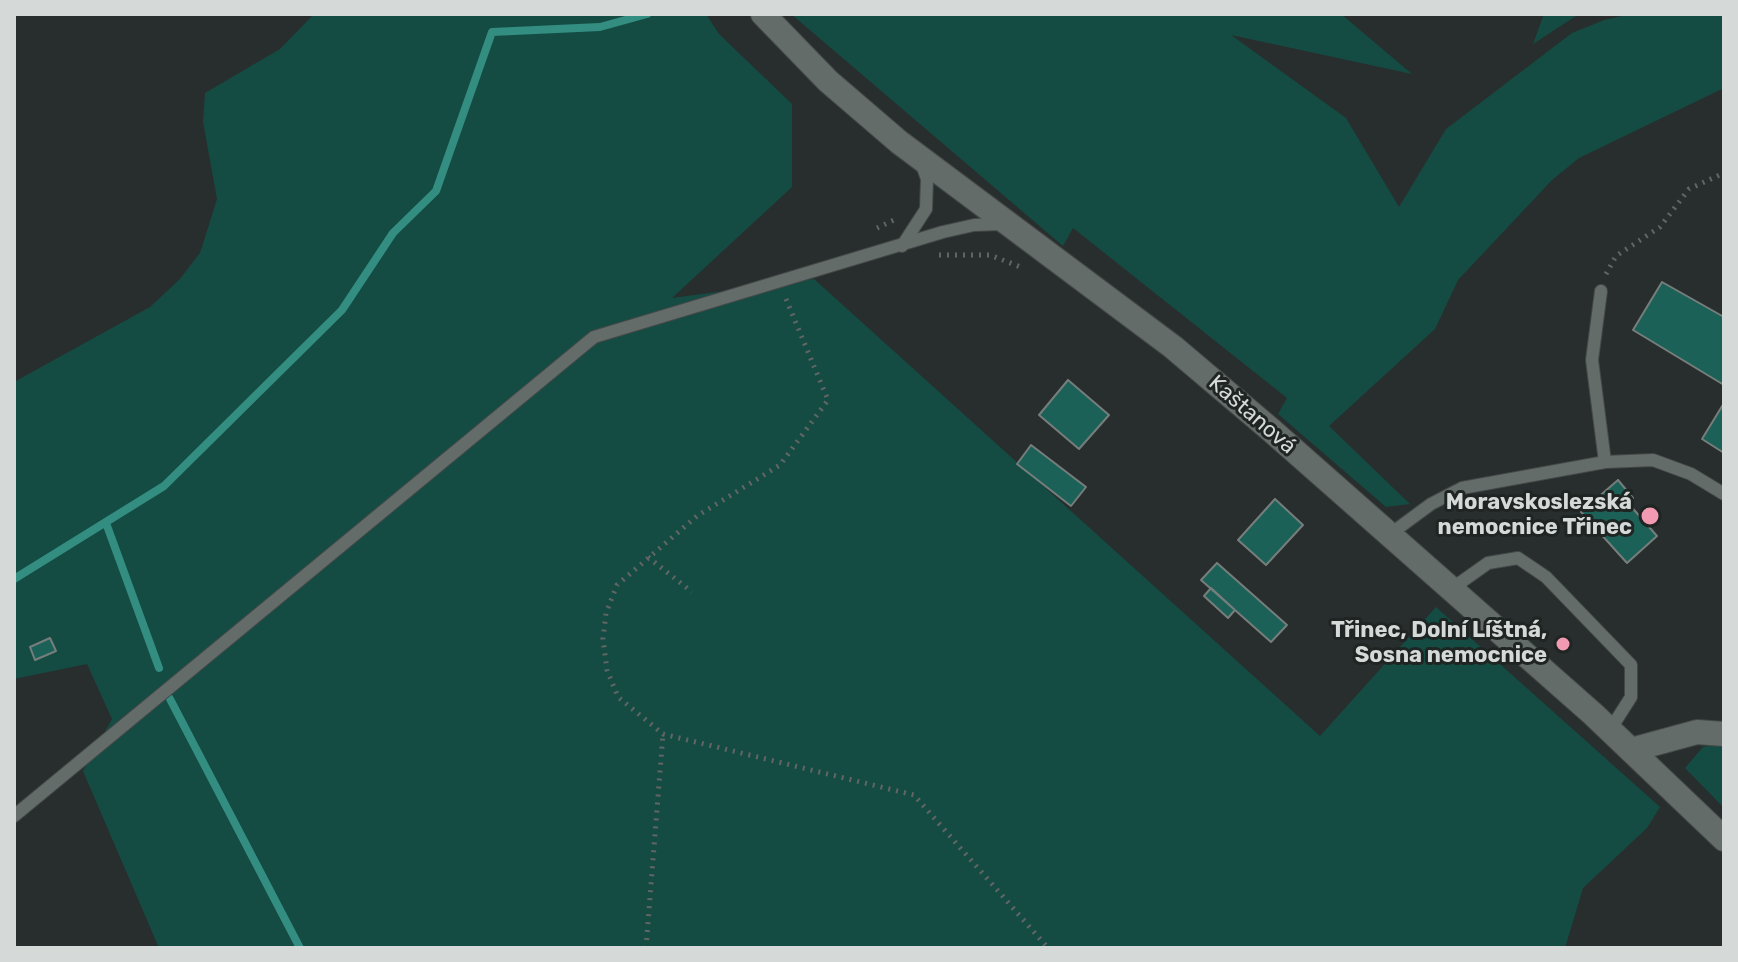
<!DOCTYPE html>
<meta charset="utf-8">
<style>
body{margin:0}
#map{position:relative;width:1738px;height:962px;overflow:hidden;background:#282e2d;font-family:Rubik,sans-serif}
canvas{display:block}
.frame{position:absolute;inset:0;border:16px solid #d5d9d8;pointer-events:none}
</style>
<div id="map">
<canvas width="1738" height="962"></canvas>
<div class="frame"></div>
</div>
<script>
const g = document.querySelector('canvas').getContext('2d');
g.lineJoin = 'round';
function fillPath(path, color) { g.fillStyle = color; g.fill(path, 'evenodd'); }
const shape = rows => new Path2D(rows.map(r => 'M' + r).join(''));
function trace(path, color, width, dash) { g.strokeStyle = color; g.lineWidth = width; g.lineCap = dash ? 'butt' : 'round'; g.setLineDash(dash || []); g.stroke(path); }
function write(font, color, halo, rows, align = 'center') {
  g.font = font + ' Rubik,sans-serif'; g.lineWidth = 6; g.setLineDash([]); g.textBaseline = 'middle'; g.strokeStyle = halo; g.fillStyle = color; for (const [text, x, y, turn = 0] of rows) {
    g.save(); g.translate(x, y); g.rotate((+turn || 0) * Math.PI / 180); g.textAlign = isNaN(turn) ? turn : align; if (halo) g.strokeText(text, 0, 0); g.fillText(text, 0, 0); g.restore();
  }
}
fillPath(shape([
 [314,14,706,14,719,34,792,104,792,187,672,298,814,279,1320,736,1436,607,1660,807,1647,828,1583,888,1565,948,159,948,83,771,112,719,87,664,14,679,14,382,150,307,179,280,200,253,217,199,203,122,205,93,280,49],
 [791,14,1341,14,1412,74,1231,35,1346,118,1399,207,1446,129,1572,33,1604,20,1631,14,1724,14,1724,88,1579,158,1552,180,1458,280,1435,329,1329,426,1410,504,1386,507,1278,414,1287,398,1073,228,1063,246],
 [1544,14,1579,14,1533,44],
 [1716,744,1724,745,1724,808,1685,768,1703,747]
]), '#144c44');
trace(shape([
 [106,523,159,668],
 [14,579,164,486,342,310,393,233,436,191,492,32,600,27,647,14],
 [170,699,300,948]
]), '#338d80', 8);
const building = shape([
 [1662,282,1724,317,1724,385,1633,330,1662,282],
 [1068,380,1109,415,1079,449,1039,415,1068,380],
 [1724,403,1724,453,1702,439,1724,403],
 [1031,445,1086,487,1071,506,1017,464,1031,445],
 [1618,480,1633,498,1628,503,1657,536,1627,563,1581,512,1618,480],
 [1275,499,1303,525,1266,565,1238,540,1275,499],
 [1217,563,1287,625,1271,642,1201,580,1217,563],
 [1211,588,1235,610,1228,618,1204,596,1211,588],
 [50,638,56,651,35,660,30,647,50,638]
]);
fillPath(building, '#1b6157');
trace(building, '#767e7c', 2);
const lane = shape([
 [902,246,926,209,927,179,922,165],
 [1601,291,1592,360,1605,462],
 [1389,535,1431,504,1462,488,1605,462,1653,460,1691,474,1724,494],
 [1450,590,1488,563,1518,558,1546,577,1631,665,1631,697,1610,730],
 [14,816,594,337,943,232,974,225,1002,224]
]);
const street = shape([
 [1631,750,1697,732,1724,734]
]);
const secondary = shape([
 [763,14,828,81,899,142,1173,347,1271,430,1593,714,1724,839]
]);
trace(lane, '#444948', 14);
trace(street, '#444948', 26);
trace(secondary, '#444948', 26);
trace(shape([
 [877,228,894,220],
 [939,255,990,255,1023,268],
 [1606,274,1616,256,1660,227,1689,189,1724,173],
 [786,299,828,400,780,465,697,516,617,585,606,613,603,639,607,670,618,697,663,734,914,795,1048,948],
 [648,557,692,592],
 [646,948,663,734]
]), '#616665', 5, [2, 6]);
trace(lane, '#646c6a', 12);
trace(street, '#646c6a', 24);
trace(secondary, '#646c6a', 24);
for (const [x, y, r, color] of [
 [1650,516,10,"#f19ab2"],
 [1563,644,8,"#f19ab2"]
]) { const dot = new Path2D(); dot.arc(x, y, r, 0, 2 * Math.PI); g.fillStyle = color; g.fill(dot); trace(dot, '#1e2523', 3); }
write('22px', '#d5d9d8', '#1e2523', [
 ["Kaštanová",1252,415,41]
]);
write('bold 22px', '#d5d9d8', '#1e2523', [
 ["Moravskoslezská",1632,503],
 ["nemocnice Třinec",1632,528],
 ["Třinec, Dolní Líštná,",1547,631],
 ["Sosna nemocnice",1547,656]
], 'right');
</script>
